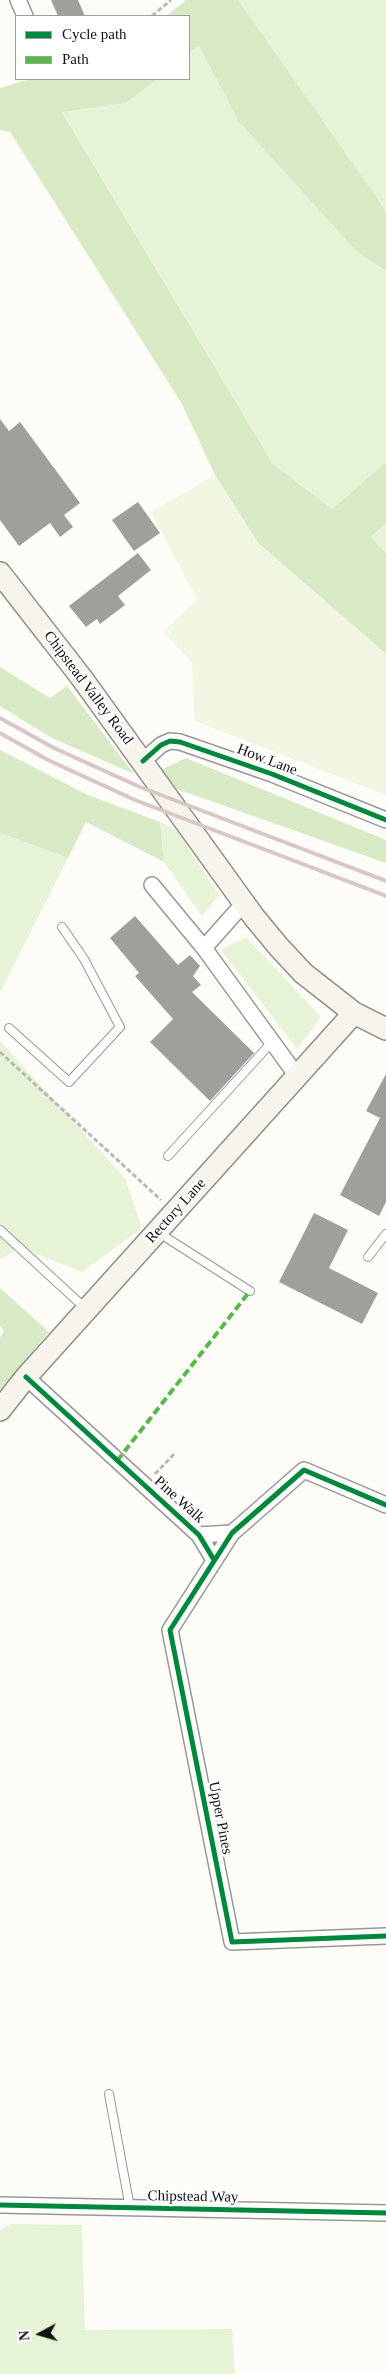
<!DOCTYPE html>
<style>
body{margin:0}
#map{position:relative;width:386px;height:2374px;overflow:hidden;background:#fdfcf7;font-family:Georgia,serif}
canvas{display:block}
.legend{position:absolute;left:15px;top:15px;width:175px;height:65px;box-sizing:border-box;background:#fff;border:1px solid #a0a0a0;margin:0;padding:6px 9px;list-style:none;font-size:15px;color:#111}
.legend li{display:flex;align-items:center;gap:10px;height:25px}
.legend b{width:25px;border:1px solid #a0a0a0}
.north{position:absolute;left:15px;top:2309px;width:50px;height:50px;-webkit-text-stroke:4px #fff;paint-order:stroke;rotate:264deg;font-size:14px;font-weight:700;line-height:20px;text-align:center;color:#111}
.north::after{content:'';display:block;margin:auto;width:18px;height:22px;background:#111;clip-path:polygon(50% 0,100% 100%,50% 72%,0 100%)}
</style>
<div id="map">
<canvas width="386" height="2374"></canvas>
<ul class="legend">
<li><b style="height:6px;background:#00873e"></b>Cycle path</li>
<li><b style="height:6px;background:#58b947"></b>Path</li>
</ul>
<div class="north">N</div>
</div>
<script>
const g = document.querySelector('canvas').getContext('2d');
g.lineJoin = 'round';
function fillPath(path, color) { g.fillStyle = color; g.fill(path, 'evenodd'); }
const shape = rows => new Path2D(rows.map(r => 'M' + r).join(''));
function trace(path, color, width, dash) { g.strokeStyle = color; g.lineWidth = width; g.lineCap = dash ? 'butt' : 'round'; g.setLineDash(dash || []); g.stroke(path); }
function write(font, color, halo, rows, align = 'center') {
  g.font = font + ' Georgia,serif'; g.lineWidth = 5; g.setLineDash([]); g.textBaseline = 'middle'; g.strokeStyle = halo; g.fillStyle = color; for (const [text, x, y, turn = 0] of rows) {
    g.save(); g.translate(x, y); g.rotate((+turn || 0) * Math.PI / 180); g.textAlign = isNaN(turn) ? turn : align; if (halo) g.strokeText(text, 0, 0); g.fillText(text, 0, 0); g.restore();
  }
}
fillPath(shape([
 [238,0,386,0,386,211,281,64],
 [199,46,239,122,356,251,386,271,386,462,332,509,273,464,62,111,126,103,157,79,189,79,189,53],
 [386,523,386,554,371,537],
 [160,822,177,831,219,895,202,916,164,862],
 [0,833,68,858,0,993],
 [246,937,321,1017,297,1049,221,950],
 [0,1041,125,1178,142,1228,82,1272,19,1247,0,1260],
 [11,2224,82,2225,85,2330,232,2329,235,2374,0,2374,0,2229]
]), '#e7f3d7');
fillPath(shape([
 [186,0,238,0,386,211,386,271,356,251,239,122,199,46,189,53,189,16,166,16],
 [30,79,157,79,126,103,62,112,273,464,332,509,386,462,386,523,371,537,386,554,386,654,258,543,215,475,182,404,10,132,0,130,0,88],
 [0,667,50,698,67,686,134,774,50,737,0,706],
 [0,750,88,795,160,822,164,862,86,822,68,858,0,833],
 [186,758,386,840,386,863,177,789,161,770],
 [0,1288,49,1332,0,1390,0,1337,4,1331,0,1326]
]), '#d8eac5');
fillPath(shape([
 [215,475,258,543,386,654,386,795,195,721,192,662,163,632,197,599,151,512]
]), '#f0f6e1');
fillPath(shape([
 [51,0,78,0,85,16,58,16],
 [0,419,9,431,20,422,80,503,64,515,73,527,60,537,50,523,19,546,0,520],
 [138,502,160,533,134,551,112,520],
 [138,553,151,570,118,596,125,605,100,624,97,619,86,627,69,606],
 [135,916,178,965,190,955,200,966,193,976,201,985,192,992,254,1053,210,1101,150,1042,173,1019,135,976,139,973,110,938],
 [386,1074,386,1202,379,1216,340,1195,380,1118,366,1111],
 [314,1213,348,1230,329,1268,378,1293,362,1324,279,1282]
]), '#a19f9c');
const service = shape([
 [9,1028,69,1082,120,1027,84,959,62,927],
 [168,1156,272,1042],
 [0,1230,85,1308],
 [159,1233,250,1291],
 [368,1257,386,1234],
 [109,2094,130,2208]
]);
const minor = shape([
 [18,0,25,16],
 [143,761,161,745,170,741,180,742,272,774,386,820],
 [152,885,204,948,297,1076],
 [204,948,244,903],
 [26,1377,199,1535,214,1560],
 [386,1505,304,1470,232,1533,170,1630,232,1942,386,1936],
 [199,1535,232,1533],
 [0,2205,386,2213]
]);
const secondary = shape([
 [0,573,81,677,254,917,278,946,303,973,354,1013,386,1029],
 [0,1410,26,1377,354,1013]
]);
trace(service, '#979795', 10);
trace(minor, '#979795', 18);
trace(secondary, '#8e8d8b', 24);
trace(shape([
 [152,16,171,0],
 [0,1052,161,1200],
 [155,1474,175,1453]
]), '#b9b9b8', 3, [5, 2.5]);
trace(service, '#fffffe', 8);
trace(minor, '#fffffe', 15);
trace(secondary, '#f6f4eb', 21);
trace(shape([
 [0,718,54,748,140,787,386,881],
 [0,733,48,760,135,800,386,896]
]), '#d9c6c7', 4);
trace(shape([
 [117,1461,250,1291]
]), '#58b947', 4, [8, 4]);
trace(shape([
 [143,761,161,745,170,741,180,742,272,774,386,820],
 [26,1377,199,1535,214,1560],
 [386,1505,304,1470,232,1533,170,1630,232,1942,386,1936],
 [0,2205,386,2213]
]), '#00873e', 5);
write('15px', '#111', '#fff', [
 ["Chipstead Valley Road",88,688,53],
 ["How Lane",267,760,21],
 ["Rectory Lane",176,1211,-48],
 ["Pine Walk",179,1500,42],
 ["Upper Pines",220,1818,79],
 ["Chipstead Way",193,2197,1]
]);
</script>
